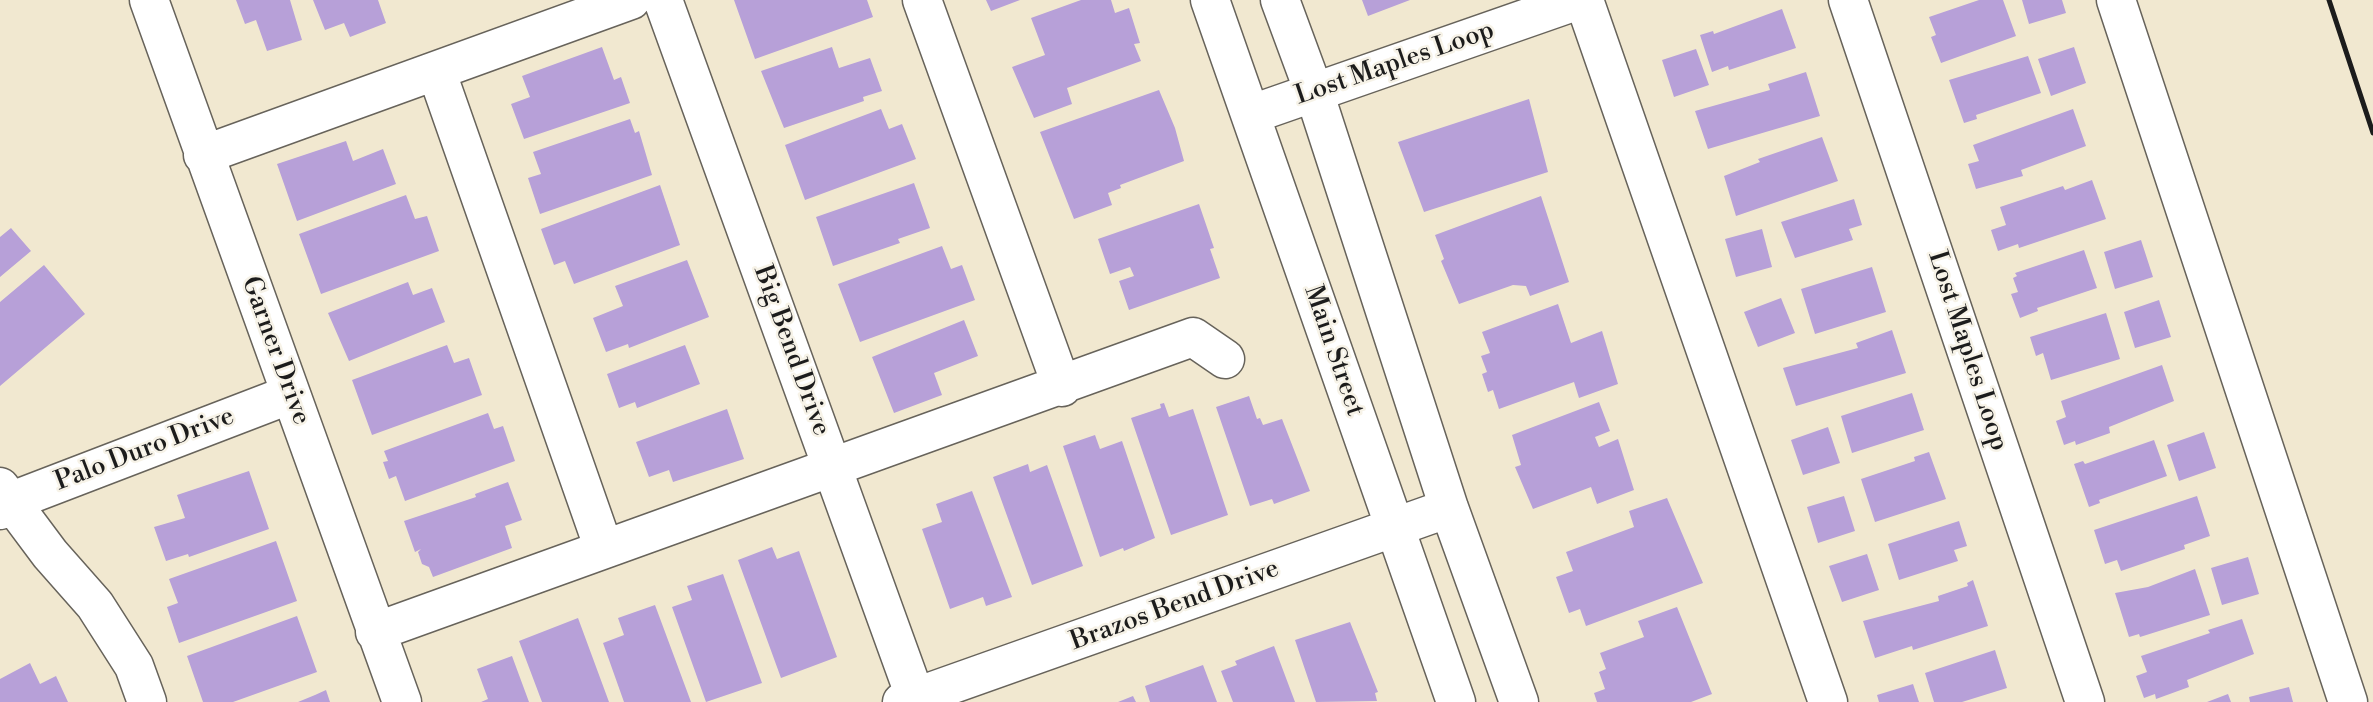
<!DOCTYPE html>
<style>
body{margin:0}
canvas{display:block;background:#f1e8d0}
</style>
<canvas width="2373" height="702"></canvas>
<script>
const g = document.querySelector('canvas').getContext('2d');
g.lineJoin = 'round';
function fillPath(path, color) { g.fillStyle = color; g.fill(path, 'evenodd'); }
const shape = rows => new Path2D(rows.map(r => 'M' + r).join(''));
function trace(path, color, width, dash) { g.strokeStyle = color; g.lineWidth = width; g.lineCap = dash ? 'butt' : 'round'; g.setLineDash(dash || []); g.stroke(path); }
function write(font, color, halo, rows, align = 'center') {
  g.font = font + ' "Libre Bodoni",serif'; g.lineWidth = 5; g.setLineDash([]); g.textBaseline = 'middle'; g.strokeStyle = halo; g.fillStyle = color; for (const [text, x, y, turn = 0] of rows) {
    g.save(); g.translate(x, y); g.rotate((+turn || 0) * Math.PI / 180); g.textAlign = isNaN(turn) ? turn : align; if (halo) g.strokeText(text, 0, 0); g.fillText(text, 0, 0); g.restore();
  }
}
fillPath(shape([
 [236,0,290,0,302,40,267,51,256,20,245,24],
 [313,0,378,0,386,23,350,37,344,23,325,30],
 [734,0,867,0,873,17,755,59],
 [986,0,1020,0,991,11],
 [1081,0,1111,0,1115,13,1129,8,1140,43,1134,44,1141,61,1067,88,1072,104,1034,118,1012,67,1045,55,1031,18],
 [1362,0,1410,0,1368,16],
 [1979,0,2003,0,2016,36,1941,63,1931,37,1936,35,1929,17],
 [2022,0,2062,0,2066,13,2029,24],
 [1782,9,1796,48,1729,70,1728,66,1712,72,1700,35,1713,31,1714,34],
 [602,47,614,80,621,77,630,103,524,139,511,104,530,97,522,76],
 [832,47,839,68,870,58,882,91,863,97,864,101,784,128,761,71],
 [2074,47,2086,83,2051,96,2038,59],
 [1696,49,1709,85,1674,97,1662,60],
 [2028,56,2041,93,1976,115,1977,119,1964,123,1949,80],
 [1806,72,1820,116,1708,149,1695,111,1770,90,1768,84],
 [1159,90,1175,128,1184,161,1120,185,1121,188,1108,193,1112,205,1074,219,1040,132],
 [1529,99,1548,172,1424,212,1398,142],
 [881,109,889,129,902,124,916,159,805,200,785,145],
 [2073,109,2086,146,2021,170,2023,176,1976,189,1968,164,1979,161,1973,145],
 [630,119,635,133,639,131,652,175,540,214,528,178,541,174,533,152],
 [1822,137,1838,181,1736,216,1724,176,1760,162,1758,159],
 [346,141,353,161,383,149,396,184,297,221,277,164],
 [2092,180,2106,219,2019,248,2018,244,1998,251,1991,230,2006,225,2000,207,2063,186,2065,190],
 [914,183,930,228,898,239,900,243,833,266,816,217],
 [660,185,680,245,574,284,565,261,554,265,541,229],
 [406,195,415,219,427,216,439,251,321,294,299,234],
 [1541,196,1569,282,1530,296,1526,286,1513,285,1459,304,1441,261,1444,259,1435,235],
 [1854,199,1862,225,1849,229,1853,240,1795,258,1781,222],
 [1199,204,1214,248,1210,249,1220,278,1129,310,1119,281,1134,276,1130,267,1110,274,1098,239],
 [11,228,31,251,0,277,0,237],
 [1762,229,1772,267,1736,277,1725,239],
 [2141,240,2153,277,2115,289,2104,252],
 [942,246,951,269,962,265,975,300,860,342,838,284],
 [2084,250,2097,288,2037,308,2038,311,2020,318,2011,294,2018,292,2013,278,2017,276,2015,273],
 [687,260,709,317,629,348,628,344,606,352,593,318,623,306,615,286],
 [44,265,85,314,0,386,0,302],
 [1872,267,1886,312,1815,334,1801,289],
 [408,282,413,295,432,288,445,322,349,361,328,313],
 [1781,298,1795,333,1758,347,1744,312],
 [2159,300,2171,337,2135,348,2124,312],
 [1558,304,1571,343,1602,331,1618,384,1579,398,1574,382,1499,409,1493,390,1488,392,1482,374,1487,372,1481,356,1490,353,1482,332],
 [2106,313,2120,359,2051,380,2043,353,2036,356,2030,337],
 [964,320,978,356,934,373,942,395,894,413,872,357],
 [1892,330,1906,373,1796,406,1783,368,1858,348,1856,343],
 [447,345,454,363,469,358,482,395,372,435,352,380],
 [685,345,700,384,637,408,635,402,619,408,607,374],
 [2162,365,2174,401,2109,427,2110,433,2076,445,2075,441,2064,445,2056,421,2066,417,2061,401],
 [1912,393,1924,430,1852,453,1841,416],
 [1249,396,1257,419,1260,418,1263,425,1282,419,1310,491,1274,504,1272,499,1250,506,1216,407],
 [1599,402,1610,431,1595,437,1599,447,1618,439,1634,490,1597,504,1591,487,1533,509,1515,467,1521,465,1512,435],
 [1164,403,1169,417,1193,409,1228,515,1171,535,1131,418,1161,408,1160,404],
 [727,409,744,459,673,482,669,470,649,477,636,442],
 [488,413,494,429,503,426,515,461,405,501,396,476,389,479,383,462,388,461,384,451],
 [1828,427,1840,463,1803,475,1791,440],
 [2204,432,2216,468,2179,481,2167,445],
 [1095,435,1100,449,1122,441,1155,538,1124,551,1123,548,1100,557,1063,446],
 [2154,440,2167,476,2099,500,2100,503,2089,507,2074,464,2083,461,2085,464],
 [1929,452,1946,499,1875,522,1861,479,1915,461,1914,457],
 [1028,464,1030,472,1047,465,1083,566,1032,585,993,477],
 [249,471,269,529,189,557,188,554,166,561,154,527,185,518,177,495],
 [508,482,522,520,505,526,512,548,433,577,429,567,422,564,418,552,421,549,415,552,404,521,476,497,475,494],
 [972,491,1012,597,986,606,983,597,950,609,922,529,942,522,936,504],
 [1844,496,1855,531,1818,543,1807,507],
 [2197,496,2210,536,2184,545,2185,549,2121,571,2117,560,2105,564,2094,530],
 [1667,498,1703,583,1586,626,1580,609,1569,613,1556,577,1573,571,1566,552,1634,527,1629,511],
 [1959,521,1967,546,1954,550,1958,561,1899,580,1888,544],
 [276,541,297,601,179,643,167,607,178,603,169,579],
 [772,547,777,559,799,551,837,657,781,678,738,560],
 [1867,554,1879,590,1842,602,1829,566],
 [2248,557,2259,594,2222,605,2211,568],
 [2195,569,2210,615,2140,637,2139,634,2129,637,2115,593,2148,587],
 [723,574,762,683,706,702,672,607,692,600,687,586],
 [1973,580,1988,626,1913,650,1912,646,1875,658,1863,621,1939,601,1938,596,1968,586,1967,583],
 [655,605,691,702,624,702,603,643,624,635,618,618],
 [1677,607,1712,694,1691,702,1597,702,1594,693,1605,689,1599,672,1606,669,1600,653,1644,637,1638,621],
 [297,616,317,672,233,702,203,702,187,656],
 [578,618,609,702,542,702,519,641],
 [2242,619,2254,654,2187,680,2189,687,2156,699,2155,694,2144,698,2136,676,2147,672,2141,656,2210,633,2208,630],
 [1350,622,1378,692,1375,693,1377,701,1316,702,1295,640],
 [1274,646,1295,702,1233,702,1221,671,1237,665,1235,661],
 [1995,650,2007,688,1962,702,1934,702,1925,673],
 [512,656,529,702,481,702,488,699,477,669],
 [30,663,40,684,56,676,68,702,0,702,0,679],
 [1203,665,1217,702,1150,702,1145,686],
 [1913,684,1919,702,1879,702,1877,695],
 [2289,687,2293,702,2250,702,2249,697],
 [326,690,330,702,298,702,315,695],
 [2228,694,2231,702,2207,702],
 [1133,696,1136,702,1118,702]
]), '#b7a0d8');
const minor = shape([
 [149,0,402,702],
 [663,0,917,702],
 [922,0,1062,387],
 [1210,0,1456,702],
 [1280,0,1314,92,1449,508,1519,702],
 [1584,0,1828,702],
 [1848,0,2085,702],
 [2116,0,2348,702],
 [437,73,604,549],
 [1252,114,1579,0],
 [203,155,631,0],
 [0,487,50,554,95,605,134,666,147,702],
 [0,510,12,501,291,394],
 [375,632,1193,337,1225,359],
 [902,702,1449,508]
]);
trace(minor, '#67635b', 41);
trace(minor, '#fff', 38);
trace(shape([
 [2329,0,2373,133]
]), '#1c1c1c', 5);
write('26px', '#1c1c1c', '#f7f3e8', [
 ["Lost Maples Loop",1395,64,-19],
 ["Garner Drive",275,351,70],
 ["Big Bend Drive",791,351,70],
 ["Main Street",1333,351,71],
 ["Lost Maples Loop",1967,351,72],
 ["Palo Duro Drive",145,450,-21],
 ["Brazos Bend Drive",1175,606,-20]
]);
</script>
